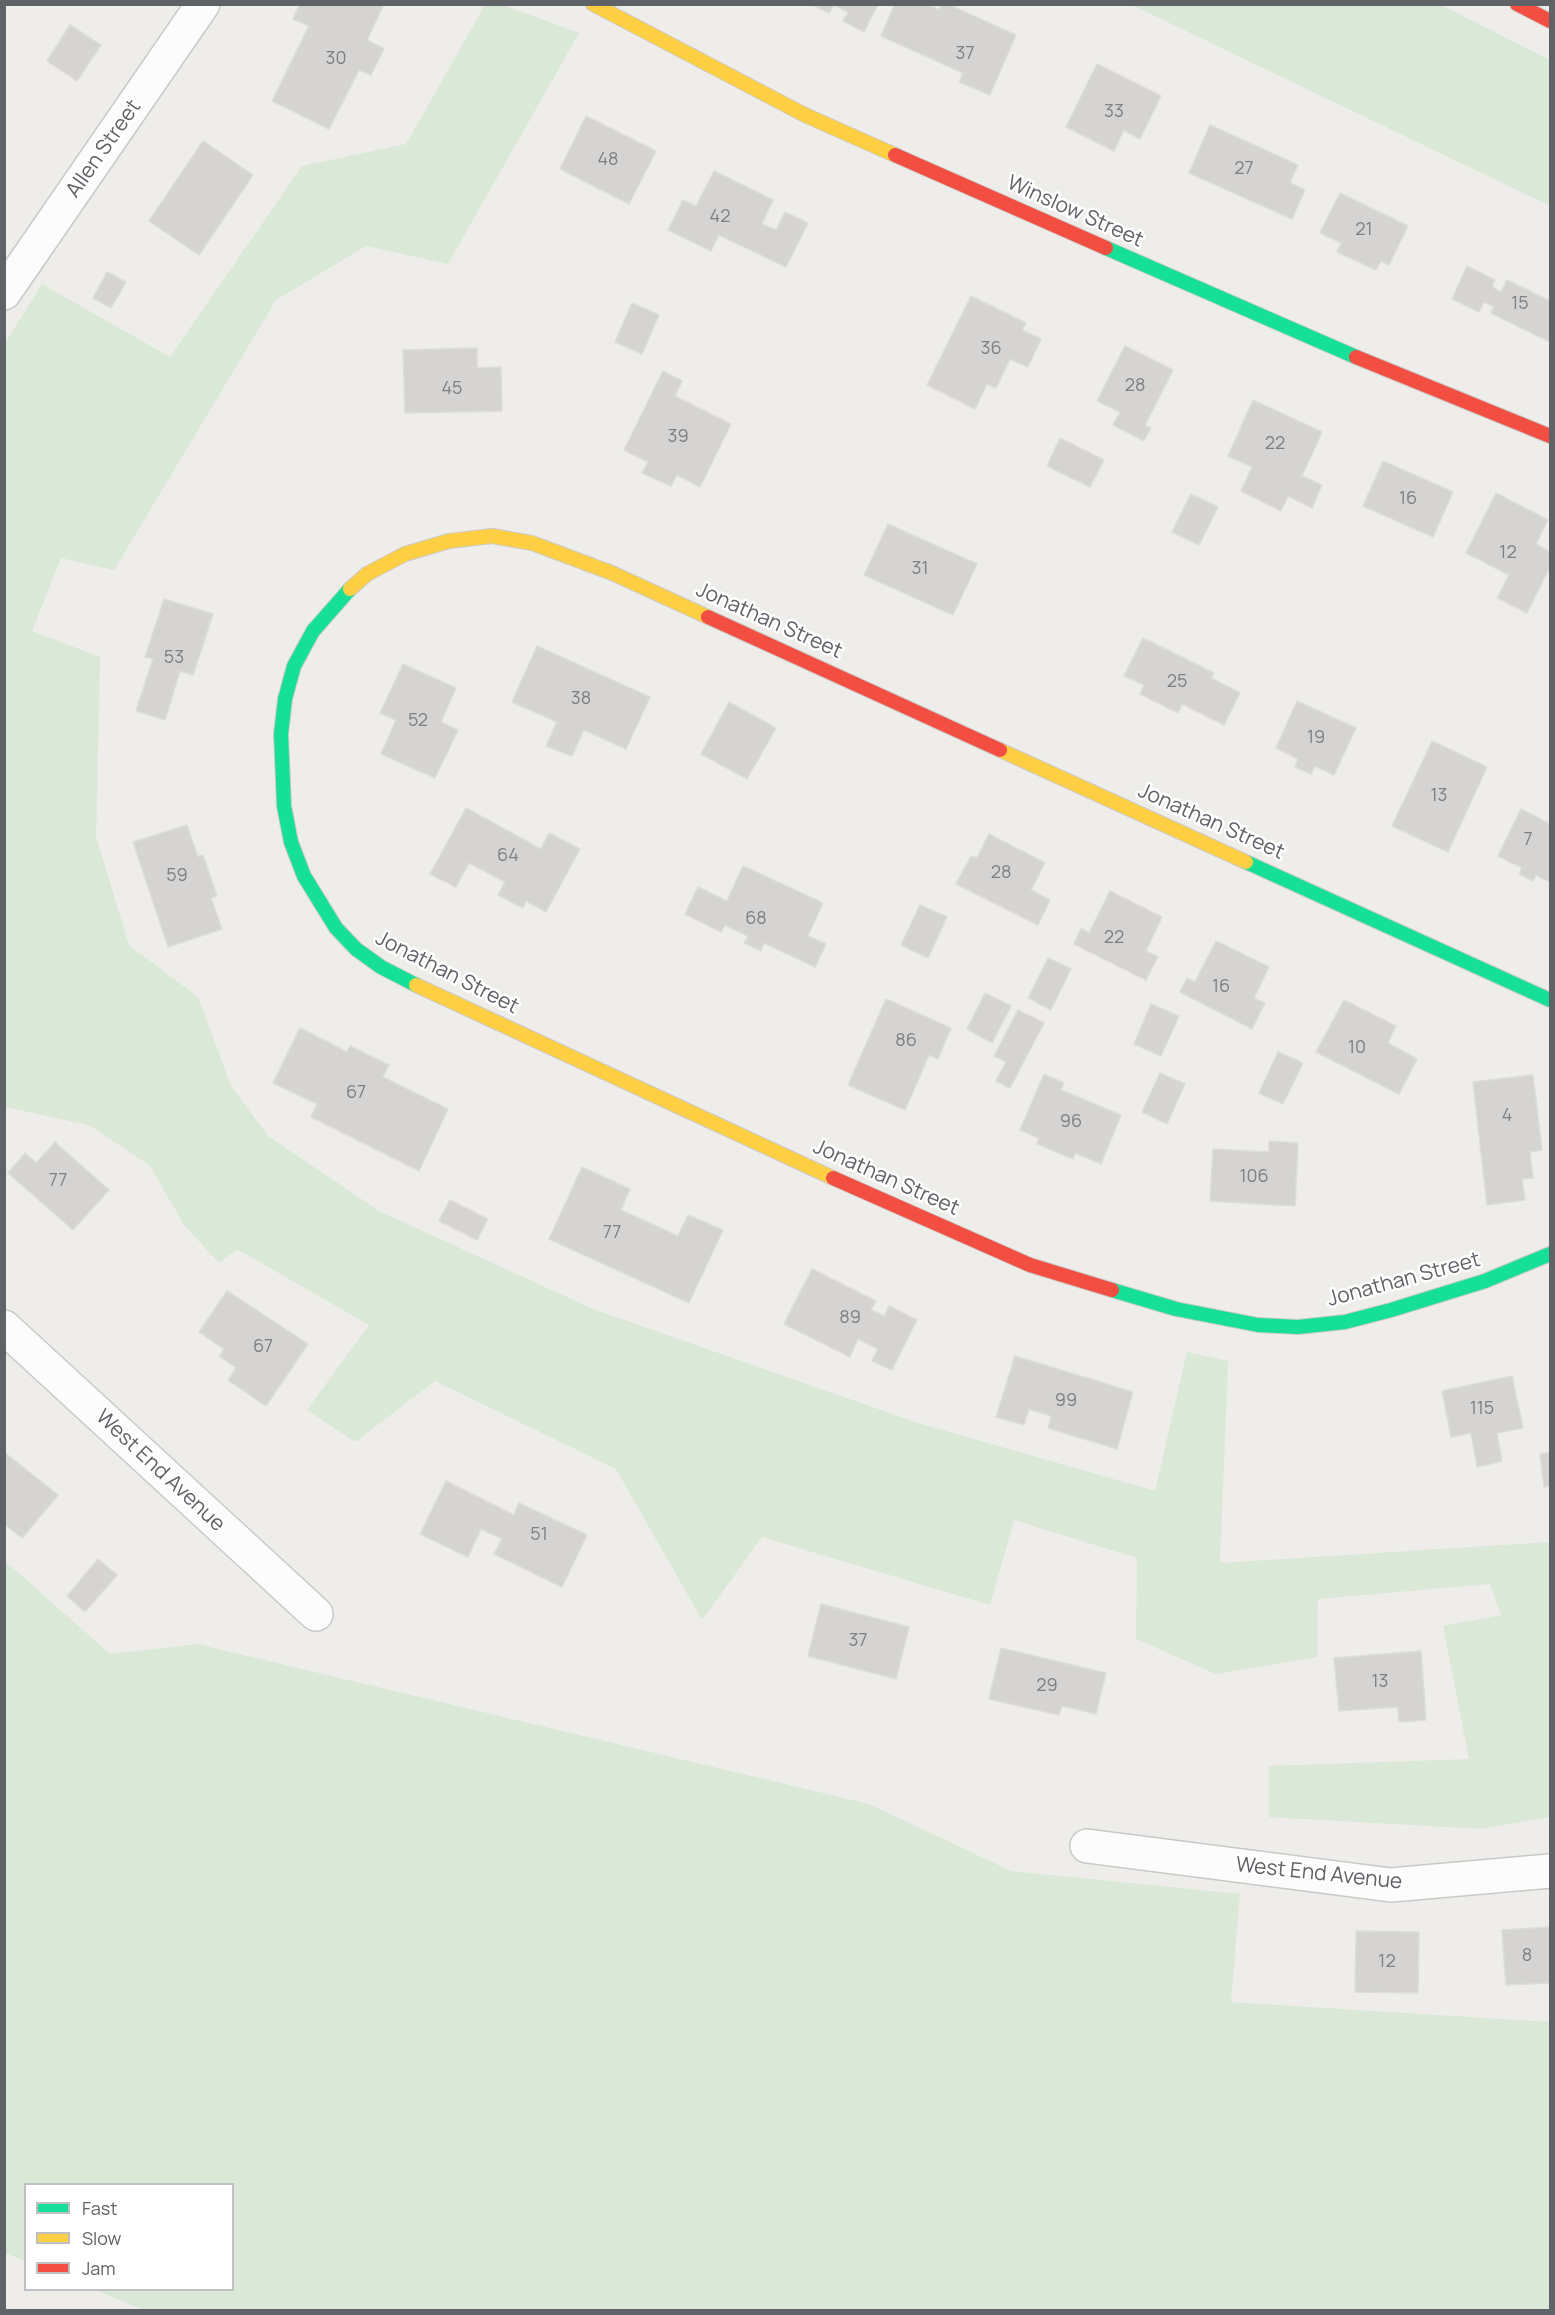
<!DOCTYPE html>
<style>
body{margin:0}
#map{position:relative;width:1555px;height:2315px;overflow:hidden;background:#eeede9;font-family:Manrope,sans-serif}
canvas{display:block}
.frame{position:absolute;inset:0;border:6px solid #5f6266;pointer-events:none}
.legend{position:absolute;left:24px;top:2183px;width:210px;height:108px;box-sizing:border-box;background:#fff;border:2px solid #bfc0c2;margin:0;padding:8px 10px;list-style:none;font-size:18px;color:#5f6266}
.legend li{display:flex;align-items:center;gap:12px;height:30px}
.legend b{width:30px;border:2px solid #bfc0c2}
</style>
<div id="map">
<canvas width="1555" height="2315"></canvas>
<div class="frame"></div>
<ul class="legend">
<li><b style="height:8px;background:#16e098"></b>Fast</li>
<li><b style="height:8px;background:#ffcf43"></b>Slow</li>
<li><b style="height:8px;background:#f24e42"></b>Jam</li>
</ul>
</div>
<script>
const g = document.querySelector('canvas').getContext('2d');
g.lineJoin = 'round';
function fillPath(path, color) { g.fillStyle = color; g.fill(path, 'evenodd'); }
const shape = rows => new Path2D(rows.map(r => 'M' + r).join(''));
function trace(path, color, width, dash) { g.strokeStyle = color; g.lineWidth = width; g.lineCap = dash ? 'butt' : 'round'; g.setLineDash(dash || []); g.stroke(path); }
function write(font, color, halo, rows, align = 'center') {
  g.font = font + ' Manrope,sans-serif'; g.lineWidth = 5; g.setLineDash([]); g.textBaseline = 'middle'; g.strokeStyle = halo; g.fillStyle = color; for (const [text, x, y, turn = 0] of rows) {
    g.save(); g.translate(x, y); g.rotate((+turn || 0) * Math.PI / 180); g.textAlign = isNaN(turn) ? turn : align; if (halo) g.strokeText(text, 0, 0); g.fillText(text, 0, 0); g.restore();
  }
}
fillPath(shape([
 [485,5,503,5,579,33,448,264,366,246,276,300,114,570,61,558,32,631,100,657,96,837,129,945,198,997,231,1086,268,1136,379,1211,593,1309,918,1423,1155,1491,1187,1352,1228,1361,1220,1563,1550,1542,1550,1817,1481,1829,1269,1817,1269,1766,1469,1759,1443,1626,1501,1615,1490,1584,1318,1599,1317,1657,1216,1674,1136,1639,1137,1558,1014,1520,990,1605,762,1537,702,1620,616,1469,435,1381,355,1442,307,1410,369,1325,237,1249,219,1263,185,1226,149,1165,89,1125,5,1107,5,343,42,284,170,357,302,166,406,144],
 [1132,5,1441,5,1550,60,1550,198,1548,205],
 [4,1560,110,1654,197,1644,869,1804,1011,1871,1240,1894,1231,2002,1550,2022,1550,2310,139,2310,139,2308,95,2290,232,2290,232,2184,26,2184,25,2261,5,2253]
]), '#d9e8d7');
const building = shape([
 [300,4,384,4,367,40,384,49,371,75,359,70,329,129,272,101,309,26,293,19,300,4],
 [811,4,878,4,864,32,843,21,848,12,834,5,829,13,811,4],
 [895,4,926,4,939,10,942,4,947,4,1016,35,990,95,959,82,963,73,881,36,895,4],
 [70,25,101,45,77,81,47,61,70,25],
 [1097,64,1161,96,1140,139,1124,130,1114,151,1066,127,1097,64],
 [586,116,656,151,629,204,560,169,586,116],
 [1210,125,1298,165,1290,183,1305,190,1292,219,1189,173,1210,125],
 [203,141,253,175,199,255,149,221,203,141],
 [714,171,773,200,762,224,776,230,785,212,808,223,786,267,719,235,711,251,668,230,683,200,696,206,714,171],
 [1340,193,1408,226,1389,265,1381,261,1376,270,1337,252,1341,243,1320,233,1340,193],
 [1467,266,1495,280,1492,287,1501,292,1507,280,1550,301,1550,342,1491,313,1494,307,1484,302,1479,312,1452,299,1467,266],
 [107,272,126,282,111,308,93,298,107,272],
 [971,296,1026,323,1022,330,1041,339,1028,367,1010,359,996,388,987,384,975,409,927,385,971,296],
 [632,303,659,315,642,354,615,342,632,303],
 [1125,346,1173,370,1145,425,1151,428,1144,441,1113,425,1120,412,1097,401,1125,346],
 [477,348,477,368,501,367,502,411,405,413,403,350,477,348],
 [663,371,682,381,675,396,731,424,700,487,677,475,671,486,642,473,648,462,624,450,663,371],
 [1253,400,1322,432,1302,476,1322,485,1312,508,1288,496,1281,511,1241,491,1252,467,1228,456,1253,400],
 [1060,438,1104,460,1090,487,1047,466,1060,438],
 [1383,461,1453,492,1433,537,1363,506,1383,461],
 [1496,493,1548,520,1536,544,1550,552,1550,567,1527,613,1497,598,1509,575,1466,553,1496,493],
 [1191,494,1218,507,1199,545,1172,532,1191,494],
 [888,524,977,564,953,615,864,575,888,524],
 [164,599,213,614,193,675,180,671,165,720,136,711,153,659,145,657,164,599],
 [1143,638,1214,673,1211,678,1240,693,1224,725,1182,704,1178,713,1140,694,1144,685,1124,676,1143,638],
 [537,646,650,697,626,749,584,730,572,756,546,746,557,722,512,702,537,646],
 [403,664,456,688,441,722,458,730,435,778,381,754,396,720,380,713,403,664],
 [1297,701,1356,728,1334,775,1315,766,1311,774,1295,767,1298,759,1276,748,1297,701],
 [729,702,776,728,747,779,701,754,729,702],
 [1432,741,1487,767,1448,852,1392,826,1432,741],
 [466,808,541,849,549,833,580,849,546,912,526,901,523,908,498,895,505,882,469,863,456,887,430,874,466,808],
 [1521,809,1550,824,1550,882,1536,875,1533,881,1519,874,1522,868,1498,856,1521,809],
 [187,825,198,857,203,855,217,896,211,898,222,929,168,947,133,842,187,825],
 [989,834,1045,863,1031,890,1050,900,1038,925,956,884,971,856,977,858,989,834],
 [743,866,823,903,808,936,826,944,815,967,764,943,761,951,744,943,748,936,725,925,721,932,685,914,698,887,727,901,743,866],
 [1110,891,1162,917,1146,951,1158,957,1146,980,1074,944,1081,928,1089,933,1110,891],
 [920,905,947,917,928,958,901,945,920,905],
 [1216,941,1269,967,1254,998,1265,1003,1252,1029,1180,992,1187,978,1195,982,1216,941],
 [1048,958,1071,969,1051,1010,1028,998,1048,958],
 [985,993,1011,1006,992,1043,967,1029,985,993],
 [886,999,951,1028,938,1059,929,1055,905,1110,848,1085,886,999],
 [1344,1000,1396,1026,1388,1043,1417,1059,1399,1094,1316,1052,1344,1000],
 [1151,1004,1179,1016,1161,1056,1134,1044,1151,1004],
 [1018,1010,1044,1023,1010,1088,996,1081,1006,1062,994,1056,1018,1010],
 [300,1028,347,1052,350,1046,389,1065,383,1077,448,1109,419,1171,311,1117,317,1104,273,1083,300,1028],
 [1278,1052,1303,1063,1283,1104,1259,1093,1278,1052],
 [1160,1073,1185,1084,1167,1124,1142,1112,1160,1073],
 [1044,1074,1064,1083,1061,1090,1121,1115,1101,1164,1075,1153,1073,1159,1037,1144,1039,1138,1020,1130,1044,1074],
 [1533,1075,1542,1150,1530,1152,1533,1178,1522,1179,1525,1200,1487,1205,1473,1082,1533,1075],
 [1269,1141,1298,1143,1295,1206,1210,1201,1213,1149,1269,1152,1269,1141],
 [55,1142,109,1190,73,1230,8,1173,25,1153,36,1163,55,1142],
 [582,1167,630,1189,621,1210,678,1236,688,1215,723,1230,689,1303,549,1239,582,1167],
 [450,1200,488,1219,477,1240,439,1221,450,1200],
 [812,1269,876,1301,871,1310,884,1316,889,1306,917,1320,892,1370,872,1361,878,1349,858,1339,850,1357,784,1324,812,1269],
 [227,1291,308,1344,266,1406,228,1380,236,1368,219,1356,224,1349,199,1332,227,1291],
 [1015,1356,1133,1392,1117,1449,1048,1428,1051,1416,1029,1409,1024,1425,996,1417,1015,1356],
 [1512,1376,1523,1428,1497,1433,1502,1461,1477,1467,1471,1433,1451,1437,1442,1391,1512,1376],
 [4,1452,58,1495,22,1538,4,1524,4,1452],
 [1550,1452,1550,1486,1544,1487,1540,1454,1550,1452],
 [446,1481,514,1515,519,1503,587,1535,562,1587,494,1554,502,1539,481,1529,468,1557,420,1534,446,1481],
 [98,1559,117,1575,85,1612,67,1596,98,1559],
 [821,1604,909,1627,896,1679,808,1656,821,1604],
 [1001,1648,1106,1673,1096,1714,1062,1706,1059,1715,989,1699,1001,1648],
 [1421,1651,1426,1720,1399,1722,1398,1707,1339,1711,1334,1658,1421,1651],
 [1550,1927,1550,1983,1506,1985,1502,1930,1550,1927],
 [1356,1931,1419,1932,1418,1993,1355,1992,1356,1931]
]);
fillPath(building, '#d5d4d2');
trace(building, '#dddcd8', 1.5);
const street = shape([
 [4,293,203,4],
 [4,1327,316,1614],
 [1087,1846,1391,1885,1550,1871]
]);
const fast = shape([
 [1106,248,1356,357],
 [350,589,313,631,294,666,285,699,281,734,284,806,291,842,304,876,336,928,356,949,381,967,416,985],
 [1246,862,1550,1000],
 [1112,1290,1176,1309,1258,1325,1298,1327,1345,1322,1391,1310,1485,1281,1550,1254]
]);
const slow = shape([
 [593,4,805,115,895,155],
 [350,589,367,574,405,554,449,541,492,536,532,543,612,573,708,617],
 [1000,750,1246,862],
 [416,985,833,1178]
]);
const jam = shape([
 [1517,4,1550,21],
 [895,155,1106,248],
 [1356,357,1550,436],
 [708,617,1000,750],
 [833,1178,1030,1265,1112,1290]
]);
trace(street, '#c9c9c9', 36);
trace(fast, '#cbcbca', 16);
trace(slow, '#cbcbca', 16);
trace(jam, '#cbcbca', 16);
trace(street, '#fcfcfc', 33);
trace(fast, '#16e098', 14);
trace(slow, '#ffcf43', 14);
trace(jam, '#f24e42', 14);
write('18px', '#7e8082', null, [
 ["37",965,54],
 ["30",336,59],
 ["33",1114,112],
 ["48",608,160],
 ["27",1244,169],
 ["42",720,217],
 ["21",1364,230],
 ["15",1520,304],
 ["36",991,349],
 ["28",1135,386],
 ["45",452,389],
 ["39",678,437],
 ["22",1275,444],
 ["16",1408,499],
 ["12",1508,553],
 ["31",920,569],
 ["53",174,658],
 ["25",1177,682],
 ["38",581,699],
 ["52",418,721],
 ["19",1316,738],
 ["13",1439,796],
 ["7",1528,840],
 ["64",508,856],
 ["28",1001,873],
 ["59",177,876],
 ["68",756,919],
 ["22",1114,938],
 ["16",1221,987],
 ["86",906,1041],
 ["10",1357,1048],
 ["67",356,1093],
 ["4",1507,1116],
 ["96",1071,1122],
 ["106",1254,1177],
 ["77",58,1181],
 ["77",612,1233],
 ["89",850,1318],
 ["67",263,1347],
 ["99",1066,1401],
 ["115",1482,1409],
 ["51",539,1535],
 ["37",858,1641],
 ["13",1380,1682],
 ["29",1047,1686],
 ["8",1527,1956],
 ["12",1387,1962]
]);
write('21px', '#5f6266', '#fff', [
 ["Allen Street",104,149,-55],
 ["Winslow Street",1075,212,24],
 ["Jonathan Street",769,621,24],
 ["Jonathan Street",1211,822,24],
 ["Jonathan Street",447,973,27],
 ["Jonathan Street",886,1178,24],
 ["Jonathan Street",1404,1280,-15],
 ["West End Avenue",160,1471,43],
 ["West End Avenue",1319,1874,6]
]);
</script>
